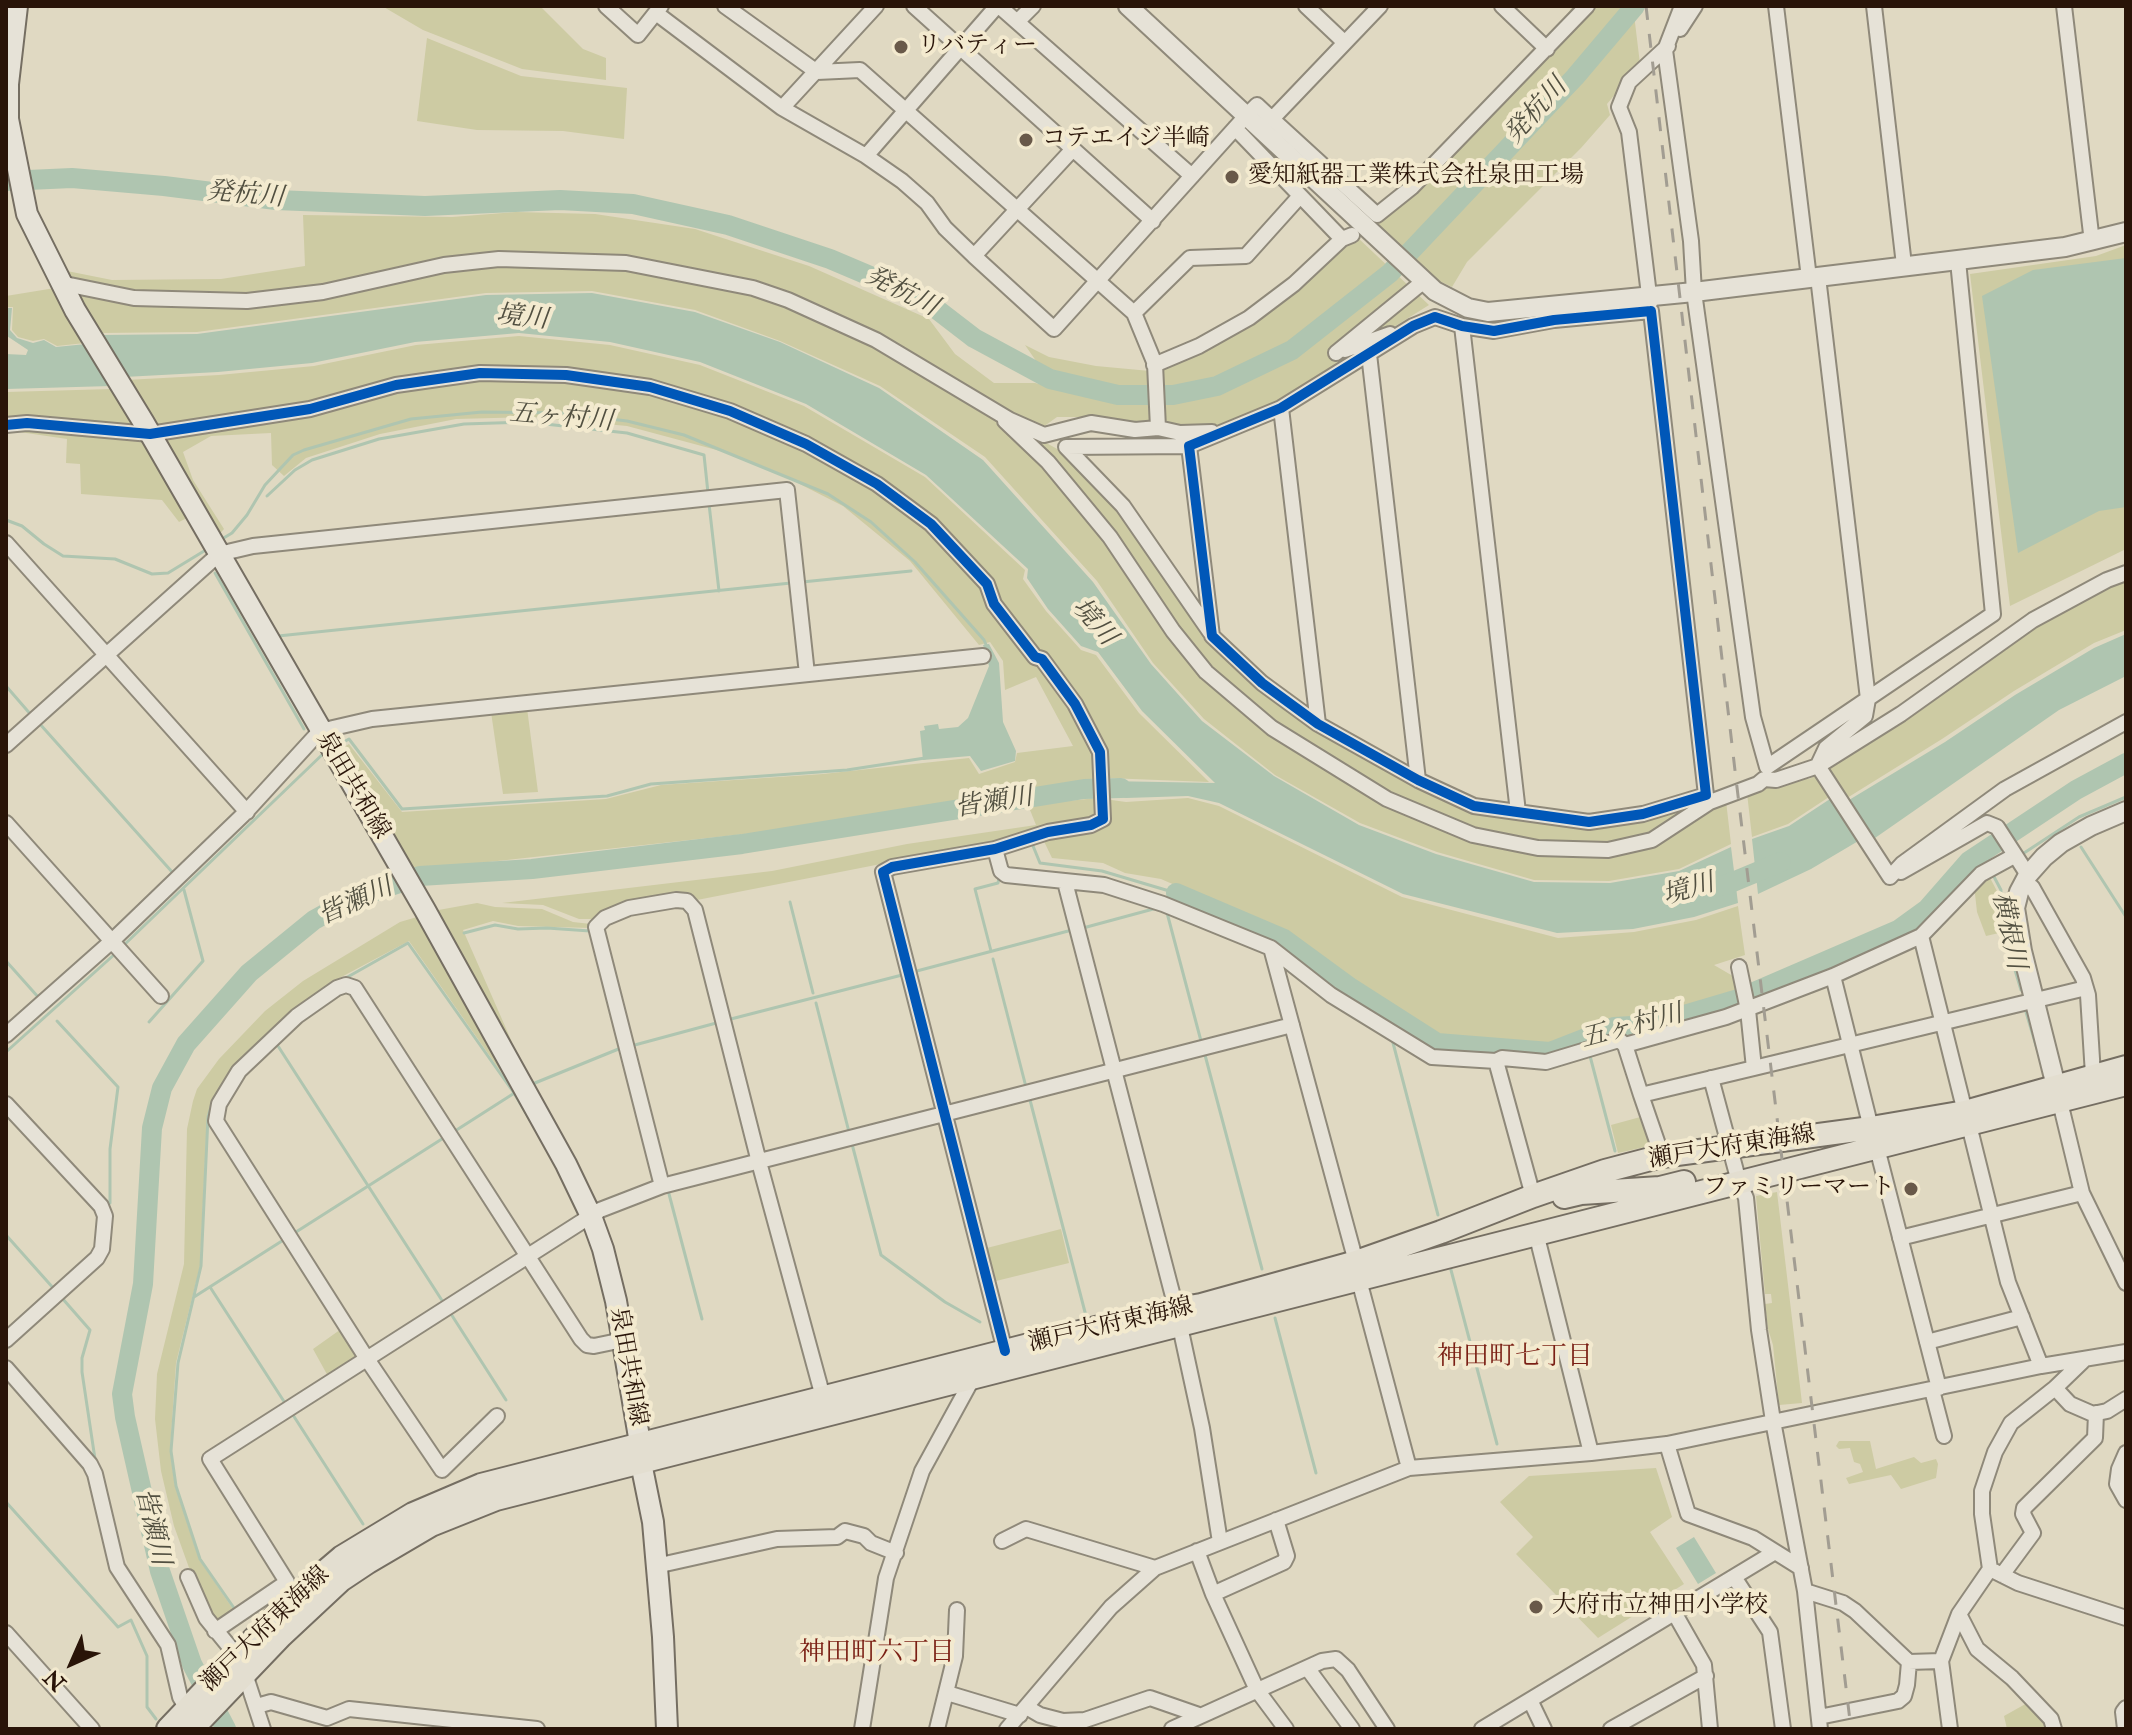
<!DOCTYPE html>
<meta charset="utf-8">
<style>
body{margin:0}
#map{position:relative;width:2132px;height:1735px;overflow:hidden;background:#e0d9c2;font-family:"IM FELL Double Pica",serif}
canvas{display:block}
.frame{position:absolute;inset:0;border:8px solid #291408;pointer-events:none}
.north{position:absolute;left:32px;top:1623px;width:80px;height:80px;-webkit-text-stroke:6px #f3eacf;paint-order:stroke;rotate:225deg;font-size:22px;font-weight:700;line-height:32px;text-align:center;color:#291408}
.north::after{content:'';display:block;margin:auto;width:28px;height:36px;background:#291408;clip-path:polygon(50% 0,100% 100%,50% 72%,0 100%)}
</style>
<div id="map">
<canvas width="2132" height="1735"></canvas>
<div class="frame"></div>
<div class="north">N</div>
</div>
<script>
const g = document.querySelector('canvas').getContext('2d');
g.lineJoin = 'round';
function fillPath(path, color) { g.fillStyle = color; g.fill(path, 'evenodd'); }
const shape = rows => new Path2D(rows.map(r => 'M' + r).join(''));
function trace(path, color, width, dash) { g.strokeStyle = color; g.lineWidth = width; g.lineCap = dash ? 'butt' : 'round'; g.setLineDash(dash || []); g.stroke(path); }
function write(font, color, halo, rows, align = 'center') {
  g.font = font + ' "IM FELL Double Pica","Noto Serif JP",serif'; g.lineWidth = 8; g.setLineDash([]); g.textBaseline = 'middle'; g.strokeStyle = halo; g.fillStyle = color; for (const [text, x, y, turn = 0] of rows) {
    g.save(); g.translate(x, y); g.rotate((+turn || 0) * Math.PI / 180); g.textAlign = isNaN(turn) ? turn : align; if (halo) g.strokeText(text, 0, 0); g.fillText(text, 0, 0); g.restore();
  }
}
fillPath(shape([
 [382,6,540,6,583,49,606,58,606,80,522,69,423,30],
 [1573,6,1633,6,1640,64,1607,104,1610,115,1581,148,1467,262,1452,287,1433,278,1376,222,1414,189,1549,39],
 [427,38,521,76,627,88,624,139,563,131,477,130,417,121],
 [516,212,595,214,695,229,809,266,929,319,955,354,994,383,1035,383,1108,400,1151,404,1152,424,1135,426,1092,417,1057,417,1032,435,1059,450,1120,512,1262,690,1472,808,1587,826,1726,801,1731,844,1679,869,1609,881,1534,880,1437,852,1360,823,1275,775,1204,719,1153,663,1097,581,985,457,880,386,780,341,695,310,592,291,486,293,197,332,99,333,62,270,112,280,221,279,305,266,303,215,452,217],
 [1357,237,1429,305,1389,330,1367,350,1279,404,1223,427,1185,428,1163,422,1160,367,1237,331,1295,293],
 [2126,245,2126,549,2010,606,1970,274,2096,256],
 [55,288,85,343,57,346,44,339,33,341,18,337,12,330,13,307,6,307,6,296],
 [519,336,610,345,700,365,804,406,925,477,1025,570,1023,579,1046,611,1081,650,1096,655,1139,713,1209,782,1107,778,781,830,406,871,337,751,349,744,402,812,606,799,661,785,823,774,969,758,979,774,1015,762,1017,753,1073,746,1036,677,1005,690,1003,661,990,642,979,645,910,561,843,506,782,475,724,452,627,426,532,417,456,419,380,434,306,458,284,476,272,465,271,433,211,436,183,452,193,480,224,529,216,538,126,380,219,375,314,366,416,345],
 [1025,345,1049,357,1096,366,1150,371,1151,390,1094,383,1043,371],
 [112,389,189,517,179,522,162,500,81,494,80,464,66,463,67,439,6,430,6,392],
 [2126,580,2126,630,2094,643,2014,691,1942,739,1847,798,1827,769,1923,707,2032,628,2110,586],
 [527,708,538,792,503,794,491,712],
 [1819,774,1832,795,1788,824,1752,837,1747,793,1796,777,1809,779],
 [1097,798,1126,802,1188,798,1219,806,1402,897,1558,938,1634,932,1696,920,1738,906,1745,955,1714,965,1738,979,1741,988,1650,1021,1613,1022,1550,1047,1439,1038,1352,985,1287,934,1161,879,1125,873,1103,863,1052,858,1039,831,994,846,886,863,697,900,691,896,597,919,579,919,543,905,502,903,772,871,907,844,1036,825,1028,805],
 [1988,874,1998,893,1999,933,1986,936,1977,912,1975,894,1971,890],
 [477,903,495,907,542,909,573,922,591,924,591,928,518,926,493,921,463,930,529,1081,433,911],
 [417,917,516,1088,513,1089,409,941,332,982,290,1011,247,1052,225,1079,212,1099,207,1117,200,1266,176,1363,170,1451,175,1486,199,1559,235,1612,220,1621,215,1620,192,1576,174,1526,161,1471,155,1419,157,1374,184,1264,187,1129,193,1101,197,1089,219,1059,265,1011,303,981,400,922],
 [1644,1116,1654,1145,1618,1153,1611,1125],
 [1777,1192,1802,1403,1779,1405,1773,1345,1768,1329,1765,1304,1772,1303,1771,1294,1765,1294,1756,1196],
 [1061,1229,1069,1263,992,1282,983,1249],
 [344,1327,359,1358,329,1378,313,1349],
 [1839,1441,1870,1441,1876,1469,1914,1457,1921,1463,1936,1459,1938,1464,1936,1478,1901,1489,1891,1475,1849,1484,1846,1478,1863,1472,1860,1464,1854,1462,1850,1448,1839,1449,1836,1446],
 [1656,1468,1672,1517,1650,1532,1684,1584,1598,1638,1516,1554,1533,1537,1500,1502,1529,1476],
 [2029,1702,2052,1729,2007,1729,2004,1716]
]), '#cdcba3');
fillPath(shape([
 [2126,258,2126,507,2099,511,2018,553,1982,296,2033,270],
 [592,293,695,312,780,342,879,388,983,460,1093,582,1151,664,1202,721,1274,776,1359,825,1436,854,1534,882,1610,883,1679,871,1731,847,1738,903,1694,917,1633,929,1557,933,1403,894,1219,803,1188,796,1126,798,1108,797,1106,781,1215,783,1142,711,1098,652,1081,646,1048,609,1027,578,1028,569,926,475,806,404,700,362,610,342,519,333,415,342,312,363,218,372,124,377,100,335,197,334,486,295],
 [6,308,12,308,10,330,17,338,33,343,44,340,56,347,86,344,111,386,6,389,6,354,26,355,28,350,7,336],
 [2126,634,2126,676,2059,710,1875,838,1849,800,1945,742,2015,695,2094,648],
 [989,644,999,663,1003,722,1016,751,1015,761,981,771,970,756,923,760,920,731,925,730,924,726,938,724,939,729,958,727,968,718,989,666,983,645],
 [1833,797,1860,840,1811,869,1758,894,1752,839,1789,826],
 [1694,1537,1716,1573,1698,1584,1676,1548]
]), '#afc5b0');
trace(shape([
 [267,496,295,470,312,460,379,439,464,424,527,422,627,433,704,455,708,493],
 [709,504,719,591],
 [6,520,22,526,44,544,63,556,115,559,152,574,168,573,209,548],
 [222,539,232,533,247,515,265,485,293,455,304,450,411,419,482,412,561,413,627,421,684,435,828,494,871,522,915,562,984,640,987,647],
 [215,573,304,729],
 [802,582,911,571],
 [278,636,791,583],
 [6,686,32,716],
 [39,723,173,873],
 [340,744,349,739,402,809,607,796,651,784,847,770,925,758],
 [1031,841,1040,863,1102,871,1176,893,1170,900],
 [2081,847,2126,917],
 [2024,853,2079,817,2126,797],
 [1992,873,2001,890,2000,920,2021,990],
 [790,902,813,993],
 [1166,909,1201,1041],
 [1083,928,1157,908],
 [464,933,495,925,518,929,547,928,590,931],
 [124,945,326,751],
 [991,951,975,889,998,883,999,878],
 [993,959,1026,1087],
 [6,961,39,998],
 [913,972,1072,930],
 [344,979,408,943,514,1093,530,1120],
 [816,1003,849,1132],
 [2026,1012,2037,1049],
 [727,1020,906,974],
 [57,1021,118,1087,110,1149,110,1203],
 [149,1022,203,961,184,890],
 [1398,1028,1404,1022],
 [1392,1039,1438,1215],
 [278,1046,443,1302],
 [631,1046,720,1022],
 [6,1052,116,953],
 [1205,1055,1262,1269],
 [1590,1056,1615,1151],
 [222,1085,213,1100,208,1117,201,1266,178,1363,171,1451,176,1486,200,1559,234,1608],
 [530,1085,621,1048],
 [1030,1100,1086,1316],
 [455,1131,516,1092],
 [852,1144,881,1255,945,1302,980,1322],
 [669,1194,702,1319],
 [296,1232,445,1137],
 [6,1235,55,1290],
 [1451,1270,1497,1444],
 [210,1287,285,1403],
 [194,1297,285,1239],
 [62,1298,90,1330,82,1358,82,1372,95,1459],
 [451,1314,506,1400],
 [1275,1318,1316,1473],
 [293,1415,363,1524],
 [6,1502,118,1627,131,1620,147,1656,147,1707,156,1719]
]), '#afc5b0', 3);
trace(shape([
 [6,181,72,178,164,186,276,200,425,206,560,200,633,204,728,225,830,259,922,298,974,338,1050,379,1118,395,1173,395,1217,386,1292,350,1390,273,1575,77,1635,6],
 [1710,889,1728,884,1781,862],
 [1176,893,1284,939,1351,988,1437,1043,1550,1052,1614,1027,1650,1025,1738,999,1898,930,1927,909,1969,861,2076,790,2126,763],
 [226,1729,192,1664,160,1571,125,1417,122,1394,143,1284,152,1128,162,1088,186,1044,249,973,314,920,352,899,420,876,532,869,742,844,1084,789,1121,788]
]), '#afc5b0', 20);
const minor = shape([
 [606,6,638,35,661,6],
 [914,6,1153,221],
 [999,6,1192,176],
 [1306,6,1344,42],
 [1502,6,1547,49],
 [1682,6,1665,50,1691,241,1694,292,1753,717,1767,767,1993,614,1958,261],
 [1776,6,1809,278],
 [1874,6,1904,265],
 [2064,6,2092,242],
 [656,13,782,108,876,6],
 [1018,21,1033,6],
 [1680,29,1695,6],
 [782,108,866,156,997,6],
 [1272,119,1377,215,1412,187,1587,6],
 [1235,128,1342,239],
 [866,156,902,181,927,203,945,228,974,256,1073,149],
 [974,256,1054,329,1246,116,1257,105,1272,119,1380,6],
 [1818,277,1868,699,1865,716,1826,748,1818,765],
 [60,283,134,298,247,301,323,292,444,265,499,259,626,263,753,288,788,300,876,340,1010,420,1044,435,1091,423,1135,430,1158,428,1155,364,1134,313,860,70,817,72,725,6],
 [1650,303,1629,132,1619,107,1629,82,1668,46],
 [1651,311,1706,795,1643,814,1589,822,1474,806,1418,780,1318,724,1262,683,1212,636,1189,446,1281,408,1413,326,1435,317,1462,326,1494,331,1554,320,1651,311],
 [1134,313,1190,258,1246,256,1300,196],
 [1462,326,1518,812],
 [1345,350,1390,334],
 [1336,353,1424,281],
 [1369,354,1418,780],
 [1154,365,1199,346,1249,318,1294,284,1342,239,1352,235],
 [1281,408,1318,724],
 [1005,421,1048,462,1110,537,1173,631,1206,672,1272,728,1387,799,1473,835,1538,848,1608,850,1652,840,1710,802,1758,784,1764,779,1776,780,1818,766,1901,714,2033,620,2107,580,2126,573],
 [6,425,27,423,150,434,310,409,396,385,480,373,566,375,650,387,730,411,806,444,877,484,931,524,987,584,994,604,1035,657,1042,659,1075,704,1100,752,1103,819,1091,825,1048,832,995,849,892,867,883,872,1005,1351],
 [1158,428,1180,433,1212,432],
 [1189,446,1066,447,1123,506,1210,632],
 [6,543,247,812],
 [6,745,219,554,253,546,787,490,807,674],
 [1818,766,1890,877],
 [6,823,161,996],
 [995,849,1001,871,1006,875,1104,885,1163,904,1271,948,1356,1262],
 [1901,872,1987,823,1997,827,2028,875],
 [1890,877,1902,864,2005,789,2126,722],
 [1065,882,1176,1308,1202,1428,1220,1542],
 [2023,885,2032,887,2083,978,2088,995,2093,1075],
 [1921,936,1981,874,2014,856],
 [1271,948,1331,995,1432,1057,1496,1061],
 [1833,976,1871,1128],
 [6,1035,112,941,245,813,320,731,372,719,983,656],
 [1625,1045,1641,1095,1754,1068,1748,1010,1739,967],
 [1754,1068,2086,988],
 [1711,1078,1739,1182,1746,1198,1759,1330,1773,1421,1805,1591,1820,1729],
 [1641,1095,1662,1156],
 [2060,1102,2082,1193,2126,1283],
 [6,1104,101,1206,105,1216,102,1249,97,1258,6,1340],
 [1969,1125,2008,1282,2041,1366],
 [1877,1148,1939,1388],
 [662,1186,596,927,605,918,629,908,676,900,687,901,695,910,759,1162,823,1397],
 [1533,1196,1496,1061,1502,1058,1546,1062,1619,1040,1625,1045,1726,1017,1833,976,1921,936,1965,1112],
 [1536,1233,1591,1453],
 [1900,1238,2082,1193],
 [1359,1280,1409,1468],
 [1927,1342,2022,1317],
 [6,1368,90,1464,95,1474,117,1567,168,1645,180,1697,187,1709],
 [2055,1388,2070,1404,2093,1414,2107,1411,2126,1399],
 [1932,1390,1944,1436],
 [497,1416,442,1470,367,1359,216,1121,219,1104,239,1071,297,1016,337,988,346,985,355,988,581,1339,587,1345,594,1346,623,1340],
 [1667,1444,1688,1514,1753,1538,1801,1568],
 [2126,1453,2119,1469,2117,1484,2126,1500],
 [1002,1541,1026,1529,1155,1568],
 [1197,1551,1213,1594,1257,1690,1286,1729],
 [656,1566,777,1539,837,1537,845,1531,864,1536,871,1543,896,1553],
 [1994,1571,2018,1583,2126,1618],
 [2002,1575,2033,1533,2023,1514,2024,1508,2095,1438,2096,1413],
 [188,1577,206,1618,237,1656],
 [1734,1577,1770,1632,1783,1729],
 [1805,1591,1843,1603,1855,1611,1909,1662,1941,1661],
 [1213,1594,1284,1562,1287,1556,1276,1520],
 [1675,1614,1704,1665,1710,1729],
 [1959,1614,1977,1649,2012,1678,2051,1719,2054,1729],
 [215,1631,287,1582,210,1459,600,1210,662,1186,1292,1025],
 [6,1633,92,1729],
 [1308,1669,1352,1729],
 [245,1674,263,1729],
 [947,1693,1020,1715],
 [257,1706,271,1702,327,1718,349,1709,537,1729],
 [1028,1708,1040,1715,1063,1721,1085,1720,1150,1698,1199,1715],
 [1819,1717,1898,1701,1904,1696,1907,1685,1909,1662],
 [862,1729,886,1578,922,1471,974,1376],
 [937,1729,955,1656,957,1610],
 [1007,1729,1111,1607,1155,1568,1409,1468,1591,1453,1667,1444,2041,1366,2126,1352],
 [1172,1729,1322,1661,1336,1659,1348,1670,1387,1729],
 [1482,1729,1530,1700],
 [1544,1729,1530,1700,1775,1552],
 [1611,1729,1706,1676],
 [1950,1729,1941,1661,1959,1614,1990,1569,1982,1514,1982,1491,1995,1452,2011,1423,2055,1388,2084,1360],
 [2125,1729,2123,1712,2126,1708]
]);
const tertiary = shape([
 [1128,6,1435,291,1468,308,1488,312,1694,292,2065,247,2126,232],
 [2059,1098,2022,951,2015,908,2019,892,2028,875,2044,857,2061,843,2091,826,2126,811]
]);
const secondary = shape([
 [17,6,8,84,8,119,27,214,75,310,144,423,425,910,566,1164,591,1216,603,1249,616,1301,640,1443,641,1463,653,1522,663,1637,667,1729]
]);
const primary = shape([
 [1564,1197,1581,1193,1660,1188,1684,1182],
 [168,1729,288,1603,342,1557,413,1514,481,1485,1154,1313,1201,1305,1356,1262,1441,1232,1533,1196,1605,1171,1662,1156,1871,1128,1965,1112,2126,1067],
 [192,1729,281,1636,341,1580,368,1562,431,1525,496,1499,2126,1084]
]);
trace(minor, '#8f897a', 18);
trace(tertiary, '#8f897a', 22);
trace(secondary, '#756e62', 24);
trace(primary, '#756e62', 26);
trace(minor, '#e6e2d7', 14);
trace(tertiary, '#e6e2d7', 18);
trace(secondary, '#e6e2d7', 20);
trace(primary, '#e3ded0', 22);
trace(shape([
 [1646,6,1736,779,1851,1729]
]), '#a29d92', 3, [14, 14]);
trace(shape([
 [1651,311,1706,795,1643,814,1589,822,1474,806,1418,780,1318,724,1262,683,1212,636,1189,446,1281,408,1413,326,1435,317,1462,326,1494,331,1554,320,1651,311],
 [6,425,27,423,150,434,310,409,396,385,480,373,566,375,650,387,730,411,806,444,877,484,931,524,987,584,994,604,1035,657,1042,659,1075,704,1100,752,1103,819,1091,825,1048,832,995,849,892,867,883,872,1005,1351]
]), '#0057b8', 10);
for (const [x, y, r, color] of [
 [901,47,8,"#695949"],
 [1026,140,8,"#695949"],
 [1232,177,8,"#695949"],
 [1911,1189,8,"#695949"],
 [1536,1607,8,"#695949"]
]) { const dot = new Path2D(); dot.arc(x, y, r, 0, 2 * Math.PI); g.fillStyle = color; g.fill(dot); trace(dot, '#f3eacf', 3); }
write('24px', '#291408', '#f3eacf', [
 ["リバティー",917,47],
 ["コテエイジ半崎",1042,140],
 ["愛知紙器工業株式会社泉田工場",1248,177],
 ["ファミリーマート",1895,1189,"right"],
 ["大府市立神田小学校",1552,1607]
], 'left');
write('24px', '#291408', '#f3eacf', [
 ["泉田共和線",352,786,59],
 ["瀬戸大府東海線",1732,1148,-9],
 ["瀬戸大府東海線",1111,1326,-13],
 ["泉田共和線",627,1367,80],
 ["瀬戸大府東海線",266,1630,-44]
]);
write('italic 26px', '#514f40', '#f3eacf', [
 ["発杭川",1537,112,-48],
 ["発杭川",245,196,5],
 ["発杭川",901,293,27],
 ["境川",522,319,6],
 ["五ヶ村川",561,419,5],
 ["境川",1093,623,49],
 ["皆瀬川",994,804,-9],
 ["境川",1689,891,-16],
 ["皆瀬川",356,903,-24],
 ["横根川",2007,931,78],
 ["五ヶ村川",1632,1028,-15],
 ["皆瀬川",151,1527,77]
]);
write('26px', '#7a1f14', '#f3eacf', [
 ["神田町七丁目",1515,1358],
 ["神田町六丁目",877,1654]
]);
</script>
